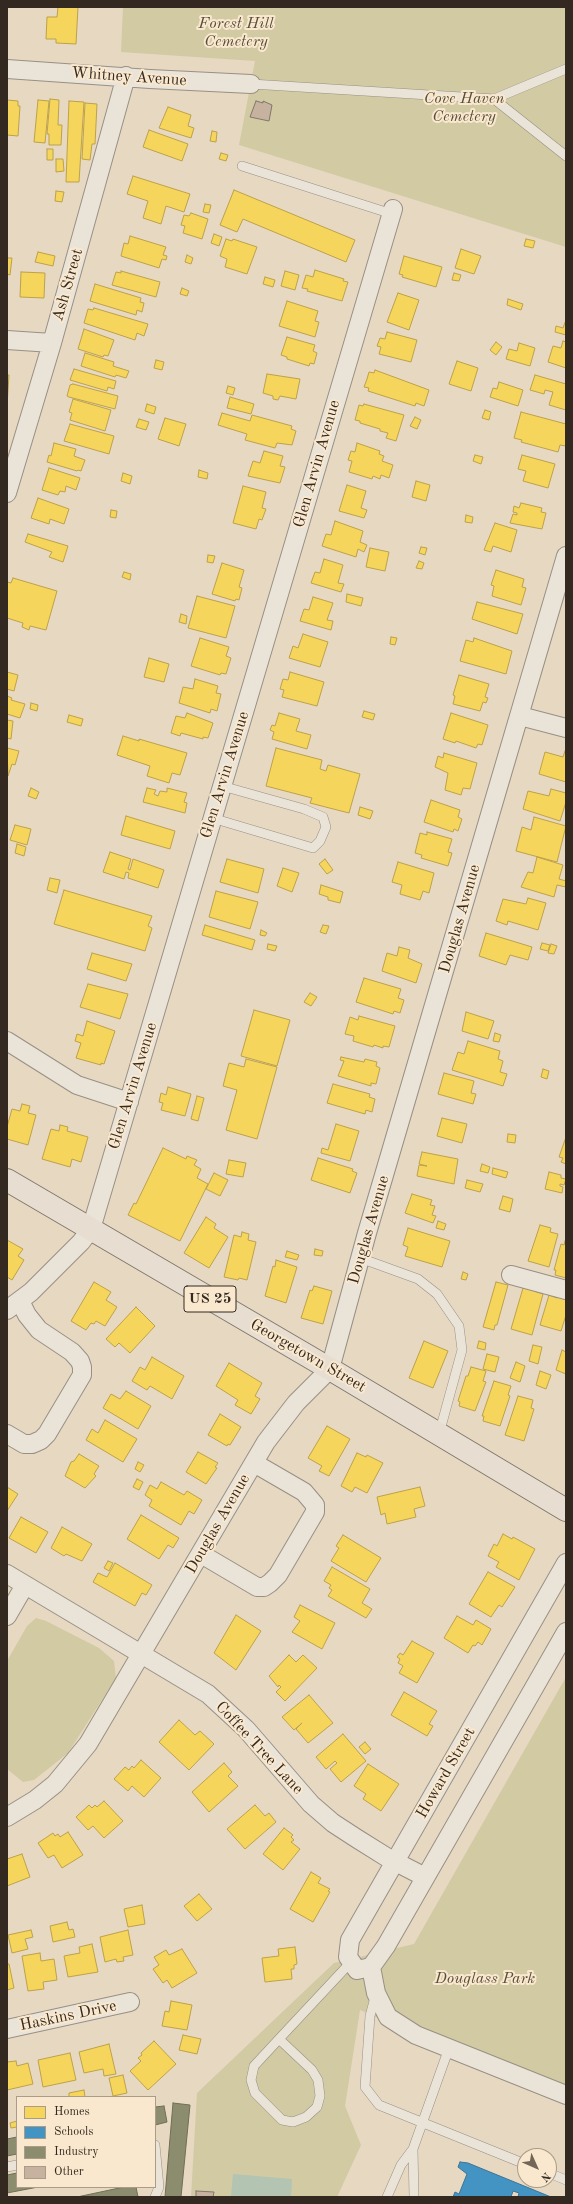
<!DOCTYPE html>
<style>
body{margin:0}
#map{position:relative;width:573px;height:2204px;overflow:hidden;background:#e7d8c2;font-family:"Old Standard TT",serif}
canvas{display:block}
.frame{position:absolute;inset:0;border:8px solid #332920;pointer-events:none}
.legend{position:absolute;left:16px;top:2096px;width:140px;height:92px;box-sizing:border-box;background:#f9e8ce;border:1px solid #aa9c88;margin:0;padding:5px 7px;list-style:none;font-size:12px;color:#332920}
.legend li{display:flex;align-items:center;gap:8px;height:20px}
.legend b{width:20px;border:1px solid #aa9c88}
.north{position:absolute;left:517px;top:2148px;width:40px;height:40px;box-sizing:border-box;background:#f9e8ce;border:1px solid #aa9c88;border-radius:50%;rotate:135deg;font-size:11px;font-weight:700;line-height:16px;text-align:center;color:#332920}
.north::after{content:'';display:block;margin:auto;width:14px;height:18px;background:#726659;clip-path:polygon(50% 0,100% 100%,50% 72%,0 100%)}
</style>
<div id="map">
<canvas width="573" height="2204"></canvas>
<div class="frame"></div>
<ul class="legend">
<li><b style="height:11px;background:#f6d55c"></b>Homes</li>
<li><b style="height:11px;background:#4393c3"></b>Schools</li>
<li><b style="height:11px;background:#8c8c6e"></b>Industry</li>
<li><b style="height:11px;background:#c7b2a0"></b>Other</li>
</ul>
<div class="north">N</div>
</div>
<script>
const g = document.querySelector('canvas').getContext('2d');
g.lineJoin = 'round';
function fillPath(path, color) { g.fillStyle = color; g.fill(path, 'evenodd'); }
const shape = rows => new Path2D(rows.map(r => 'M' + r).join(''));
function trace(path, color, width, dash) { g.strokeStyle = color; g.lineWidth = width; g.lineCap = dash ? 'butt' : 'round'; g.setLineDash(dash || []); g.stroke(path); }
function write(font, color, halo, rows, align = 'center') {
  g.font = font + ' "Old Standard TT",serif'; g.lineWidth = 4; g.setLineDash([]); g.textBaseline = 'middle'; g.strokeStyle = halo; g.fillStyle = color; for (const [text, x, y, turn = 0] of rows) {
    g.save(); g.translate(x, y); g.rotate((+turn || 0) * Math.PI / 180); g.textAlign = isNaN(turn) ? turn : align; if (halo) g.strokeText(text, 0, 0); g.fillText(text, 0, 0); g.restore();
  }
}
fillPath(shape([
 [123,7,566,7,566,247,239,145,255,61,121,52],
 [36,1618,46,1621,99,1648,114,1661,116,1678,68,1753,34,1780,23,1782,7,1769,7,1661,27,1626],
 [566,1677,566,2103,360,2010,345,2106,361,2145,337,2197,191,2197,197,2093,334,1963,414,1944]
]), '#d2caa3');
fillPath(shape([
 [233,2174,292,2179,291,2197,231,2197]
]), '#b3c4b3');
const homes = shape([
 [58,7,78,7,76,44,56,43,56,39,46,39,47,17,57,17,58,7],
 [50,99,59,100,58,125,62,125,61,145,49,145,49,134,47,134,50,99],
 [7,100,18,101,18,106,20,106,18,136,7,135,7,100],
 [38,100,49,101,45,143,34,142,38,100],
 [69,101,84,102,79,182,66,182,69,101],
 [85,103,97,104,95,144,92,144,90,160,82,159,85,103],
 [168,107,191,115,188,126,194,128,191,138,159,128,168,107],
 [149,130,188,144,182,161,143,147,149,130],
 [212,131,217,132,216,142,210,141,212,131],
 [47,149,53,149,53,160,47,160,47,149],
 [221,153,228,155,226,161,219,159,221,153],
 [56,159,63,159,64,171,56,172,56,159],
 [133,176,190,194,184,212,166,206,161,224,143,218,148,201,127,194,133,176],
 [234,190,355,240,346,262,243,219,237,232,220,225,234,190],
 [56,191,64,192,62,202,55,201,56,191],
 [205,204,211,205,209,213,203,212,205,204],
 [191,213,208,219,202,239,183,233,185,226,181,225,184,215,189,216,191,213],
 [214,234,222,237,219,246,211,243,214,234],
 [130,236,166,247,163,255,167,256,166,260,162,259,159,268,121,256,124,243,128,244,130,236],
 [226,239,232,241,233,239,257,247,247,274,225,267,227,259,220,256,226,239],
 [526,239,535,241,533,248,524,246,526,239],
 [461,249,481,256,474,274,455,268,461,249],
 [38,252,55,256,53,266,35,262,38,252],
 [187,255,193,258,191,264,185,262,187,255],
 [404,256,442,267,436,287,402,277,403,275,399,274,404,256],
 [7,258,12,258,10,275,7,274,7,258],
 [315,270,344,279,343,281,348,282,342,301,307,291,308,289,302,288,306,275,313,277,315,270],
 [121,271,160,282,156,297,112,285,116,272,121,273,121,271],
 [285,271,299,275,295,290,281,286,285,271],
 [21,272,45,273,44,298,20,297,21,272],
 [454,273,461,275,459,281,452,280,454,273],
 [265,277,275,280,273,287,263,284,265,277],
 [95,284,141,298,140,302,144,303,142,312,137,310,136,315,90,301,95,284],
 [182,288,189,291,187,296,180,294,182,288],
 [398,293,419,300,409,330,387,322,398,293],
 [508,299,523,304,521,310,507,305,508,299],
 [287,301,318,311,315,321,319,322,315,337,279,326,287,301],
 [94,308,148,324,144,336,137,333,135,340,84,323,88,309,93,310,94,308],
 [566,320,566,335,555,332,556,326,563,328,566,320],
 [84,329,114,340,108,356,104,355,103,357,78,349,84,329],
 [387,332,417,340,411,362,379,354,381,347,377,346,380,338,385,339,387,332],
 [287,337,315,345,313,351,317,353,314,364,310,363,309,366,287,359,287,357,281,355,287,337],
 [563,341,566,342,566,368,548,362,553,346,561,348,563,341],
 [496,342,502,347,496,355,490,350,496,342],
 [519,343,535,348,530,366,506,359,509,349,517,351,519,343],
 [85,353,114,362,113,366,129,371,126,378,116,375,115,377,81,366,85,353],
 [156,360,164,362,162,370,154,368,156,360],
 [457,361,478,368,471,391,449,384,457,361],
 [74,369,116,381,114,389,108,387,107,391,70,380,74,369],
 [375,370,429,390,424,406,416,403,415,406,368,391,369,388,364,387,367,379,369,372,374,373,375,370],
 [267,374,300,379,296,399,280,396,278,400,273,399,273,396,263,393,267,374],
 [7,375,9,375,7,406,7,375],
 [535,375,566,384,566,410,549,405,553,392,545,390,544,394,530,390,535,375],
 [499,382,523,390,518,406,490,397,493,388,497,389,499,382],
 [73,384,118,396,115,409,69,397,67,396,70,385,73,384],
 [228,386,235,388,233,395,226,393,228,386],
 [230,397,254,404,251,414,227,408,230,397],
 [73,399,111,410,105,431,70,420,72,413,69,412,73,399],
 [147,404,156,407,154,414,145,411,147,404],
 [364,404,404,415,396,441,386,438,388,433,380,431,380,429,360,423,360,421,355,420,359,405,363,406,364,404],
 [485,410,491,412,489,420,482,418,485,410],
 [521,412,566,424,566,446,560,445,558,452,521,442,522,440,514,438,521,412],
 [222,413,250,421,252,415,292,426,291,429,296,431,292,445,277,443,275,448,245,440,247,434,218,425,222,413],
 [415,417,421,420,417,429,410,426,415,417],
 [165,418,186,424,179,446,158,439,165,418],
 [139,419,149,422,146,430,136,427,139,419],
 [70,424,114,436,109,454,64,441,70,424],
 [54,443,76,449,74,456,85,460,81,471,78,470,77,471,47,462,49,455,51,456,54,443],
 [357,443,380,451,379,454,384,456,382,461,393,465,389,478,381,475,380,479,373,476,372,479,349,472,352,461,348,460,351,451,355,452,357,443],
 [264,451,283,456,280,466,285,467,280,483,248,476,253,461,260,463,264,451],
 [475,455,483,457,481,464,473,461,475,455],
 [522,455,555,464,548,488,523,481,526,471,518,469,522,455],
 [49,468,80,478,76,490,66,486,65,492,60,491,58,495,42,490,49,468],
 [199,470,208,473,207,479,198,477,199,470],
 [123,473,132,476,130,484,121,481,123,473],
 [416,481,430,485,426,501,412,497,416,481],
 [347,485,366,491,361,508,367,510,364,518,339,511,347,485],
 [243,486,266,492,262,508,266,509,262,520,259,519,256,529,233,523,243,486],
 [38,498,69,509,64,524,50,519,49,524,31,518,38,498],
 [521,503,542,508,541,512,546,513,542,529,510,523,513,514,517,515,517,513,513,512,514,506,519,508,521,503],
 [111,510,117,511,116,518,110,517,111,510],
 [466,515,473,517,472,523,465,522,466,515],
 [335,521,363,531,360,542,367,545,364,552,358,549,356,557,322,546,326,534,331,535,335,521],
 [495,523,517,530,511,552,493,546,491,552,484,550,495,523],
 [28,534,68,546,63,562,49,557,52,552,25,542,28,534],
 [421,547,427,548,425,555,419,553,421,547],
 [370,548,389,552,385,571,366,567,370,548],
 [208,555,215,556,213,563,207,562,208,555],
 [324,559,343,565,338,583,344,584,341,592,311,583,315,572,320,573,324,559],
 [419,561,424,563,422,569,416,568,419,561],
 [222,563,244,570,239,587,242,588,239,600,236,599,235,601,212,594,222,563],
 [496,570,524,579,522,587,526,588,521,605,492,596,494,586,491,585,496,570],
 [124,572,131,574,130,580,122,577,124,572],
 [13,578,57,591,46,630,30,626,29,630,22,627,23,623,7,618,7,582,11,583,13,578],
 [347,594,363,598,361,606,346,602,347,594],
 [197,596,235,606,226,638,188,628,197,596],
 [313,597,333,603,327,620,333,621,331,630,300,621,304,609,309,610,313,597],
 [477,602,523,614,517,634,472,619,477,602],
 [181,614,187,616,186,624,179,622,181,614],
 [303,634,328,642,320,667,289,658,293,646,298,648,303,634],
 [391,637,397,638,395,645,390,644,391,637],
 [200,638,229,647,226,656,231,658,226,674,221,673,220,675,191,666,200,638],
 [474,638,512,651,506,674,460,661,466,640,473,642,474,638],
 [149,658,169,664,164,682,144,677,149,658],
 [7,672,18,675,14,691,7,689,7,672],
 [290,672,324,682,317,706,282,697,284,690,280,689,283,679,288,680,290,672],
 [459,675,489,684,485,697,488,698,486,703,483,702,480,711,453,704,455,696,453,695,459,675],
 [195,679,218,686,216,693,221,694,217,711,211,709,210,713,179,703,183,687,193,689,195,679],
 [7,696,12,698,11,700,25,704,20,718,7,714,7,696],
 [31,703,38,705,37,711,30,709,31,703],
 [364,711,375,714,373,720,362,717,364,711],
 [187,713,213,723,208,738,203,737,203,739,181,733,180,736,171,733,176,716,185,718,187,713],
 [279,713,300,719,296,731,311,735,307,749,272,739,274,732,270,730,272,725,275,726,279,713],
 [451,713,488,725,482,745,478,744,476,748,456,741,455,743,443,739,451,713],
 [69,715,83,719,81,726,67,722,69,715],
 [7,720,13,721,11,739,7,738,7,720],
 [123,736,139,741,139,739,187,753,180,775,172,773,169,783,147,776,150,766,117,755,123,736],
 [7,748,19,751,15,765,12,764,8,776,7,748],
 [276,748,322,760,320,769,326,771,328,765,360,774,349,813,310,803,312,798,266,786,276,748],
 [566,748,566,782,539,774,545,752,563,757,566,748],
 [444,753,477,763,470,789,463,788,461,795,445,790,448,773,435,767,438,756,443,758,444,753],
 [31,788,39,792,36,799,28,796,31,788],
 [147,788,156,790,154,794,158,796,160,791,167,792,167,788,187,793,184,802,187,803,185,813,143,802,147,788],
 [551,789,566,793,566,802,560,821,523,809,528,791,549,796,551,789],
 [431,800,460,810,458,817,462,819,458,831,454,829,453,832,424,822,431,800],
 [360,807,373,811,370,819,358,815,360,807],
 [126,816,175,831,170,849,121,835,126,816],
 [534,817,566,826,557,862,516,851,522,827,531,830,534,817],
 [15,825,31,829,27,845,10,840,15,825],
 [427,832,452,839,448,852,452,853,448,866,421,858,422,855,415,853,420,833,427,835,427,832],
 [17,844,26,847,24,856,15,853,17,844],
 [110,852,131,859,128,869,130,870,133,859,164,870,158,888,128,878,129,873,126,872,124,879,103,872,110,852],
 [537,857,563,865,559,879,566,881,566,887,557,885,554,897,521,887,528,872,533,873,537,857],
 [227,859,264,869,258,893,220,882,227,859],
 [325,859,333,870,327,874,319,864,325,859],
 [398,862,434,873,429,893,423,891,420,900,400,894,402,885,392,882,398,862],
 [283,868,299,873,292,892,277,886,283,868],
 [50,878,60,880,57,893,47,890,50,878],
 [321,885,343,892,340,903,328,900,328,897,319,894,321,885],
 [64,890,152,916,148,926,152,928,145,951,54,924,64,890],
 [216,891,258,902,250,929,209,917,216,891],
 [528,898,546,903,538,930,508,921,507,925,496,921,503,899,526,904,528,898],
 [205,925,255,940,252,950,202,935,205,925],
 [323,925,329,926,326,934,320,932,323,925],
 [261,930,267,933,265,936,260,935,261,930],
 [486,933,532,947,528,960,510,955,506,965,479,956,486,933],
 [542,943,550,945,548,951,540,949,542,943],
 [268,944,277,946,275,951,267,949,268,944],
 [551,944,557,946,554,954,548,953,551,944],
 [399,947,410,950,408,958,422,964,416,983,382,971,387,953,397,956,399,947],
 [92,953,132,964,126,981,87,969,92,953],
 [364,978,401,989,398,998,404,1000,400,1013,394,1011,393,1014,356,1002,364,978],
 [88,984,128,994,120,1019,80,1007,88,984],
 [310,993,317,997,311,1006,304,1002,310,993],
 [254,1010,290,1020,277,1066,241,1056,254,1010],
 [466,1012,494,1021,488,1039,462,1031,466,1012],
 [359,1016,395,1026,389,1047,383,1046,383,1048,374,1045,373,1047,353,1041,354,1036,345,1034,350,1017,358,1020,359,1016],
 [87,1021,115,1031,104,1064,101,1063,101,1065,76,1058,81,1043,75,1041,77,1034,83,1036,87,1021],
 [495,1033,501,1035,499,1042,493,1041,495,1033],
 [468,1041,500,1051,498,1059,503,1061,500,1072,507,1074,503,1086,452,1070,458,1052,464,1054,468,1041],
 [341,1057,364,1062,365,1059,377,1062,376,1066,380,1068,376,1084,371,1083,371,1086,338,1076,344,1061,340,1060,341,1057],
 [246,1059,277,1067,257,1139,226,1130,237,1090,223,1086,229,1063,244,1067,246,1059],
 [543,1069,549,1071,547,1079,541,1077,543,1069],
 [444,1073,474,1081,471,1093,476,1094,473,1104,438,1094,444,1073],
 [333,1084,370,1094,369,1097,375,1099,372,1112,366,1110,365,1114,327,1103,333,1084],
 [168,1087,191,1094,185,1116,161,1110,163,1103,159,1102,161,1093,166,1095,168,1087],
 [197,1096,204,1098,198,1121,191,1119,197,1096],
 [22,1104,30,1106,28,1113,36,1115,28,1145,7,1139,7,1127,12,1109,20,1111,22,1104],
 [442,1118,467,1124,462,1143,437,1136,442,1118],
 [336,1124,359,1131,350,1161,321,1153,322,1148,328,1150,336,1124],
 [60,1125,68,1127,67,1131,88,1137,81,1162,72,1159,70,1167,42,1159,51,1129,59,1131,60,1125],
 [508,1134,516,1135,515,1143,507,1142,508,1134],
 [566,1137,566,1164,561,1162,563,1158,559,1157,566,1137],
 [163,1148,186,1159,187,1156,197,1160,194,1165,201,1169,197,1178,208,1184,180,1241,128,1215,134,1203,136,1204,163,1148],
 [422,1152,458,1159,454,1184,417,1176,419,1165,427,1166,419,1164,422,1152],
 [318,1158,353,1169,352,1171,357,1173,350,1193,311,1180,318,1158],
 [229,1160,246,1163,243,1177,226,1174,229,1160],
 [482,1164,490,1167,488,1173,480,1171,482,1164],
 [493,1168,508,1172,506,1178,492,1174,493,1168],
 [549,1172,561,1175,561,1178,566,1179,564,1185,560,1184,560,1186,563,1187,562,1193,545,1189,549,1172],
 [214,1173,228,1180,220,1196,206,1189,214,1173],
 [467,1180,483,1184,480,1192,465,1188,467,1180],
 [412,1194,432,1200,430,1205,435,1206,432,1215,436,1216,433,1223,405,1213,412,1194],
 [503,1196,513,1199,510,1212,499,1209,503,1196],
 [206,1217,216,1224,214,1228,228,1237,209,1268,184,1253,206,1217],
 [438,1221,446,1224,444,1230,436,1228,438,1221],
 [540,1225,551,1228,550,1232,558,1234,549,1267,528,1261,540,1225],
 [408,1228,450,1241,442,1267,405,1256,408,1247,403,1245,408,1228],
 [242,1232,249,1234,248,1240,256,1242,247,1280,239,1278,238,1280,224,1277,234,1235,241,1237,242,1232],
 [7,1240,23,1249,18,1256,24,1260,12,1280,7,1277,7,1240],
 [565,1241,566,1242,566,1278,555,1275,556,1270,554,1270,561,1244,564,1245,565,1241],
 [315,1249,323,1251,322,1256,314,1255,315,1249],
 [287,1251,299,1255,297,1260,285,1257,287,1251],
 [276,1260,297,1267,286,1303,265,1296,273,1266,275,1267,276,1260],
 [463,1272,468,1274,466,1280,461,1279,463,1272],
 [94,1282,111,1292,106,1300,117,1307,105,1326,96,1321,94,1324,91,1323,86,1330,71,1321,94,1282],
 [496,1282,508,1285,497,1325,495,1325,494,1330,483,1327,496,1282],
 [314,1286,332,1291,323,1324,301,1318,310,1290,312,1291,314,1286],
 [535,1287,534,1291,543,1294,532,1335,511,1329,523,1288,535,1287],
 [549,1295,557,1298,558,1296,566,1300,566,1315,561,1331,540,1325,549,1295],
 [136,1307,155,1326,130,1353,119,1343,115,1347,106,1339,136,1307],
 [424,1341,448,1351,433,1388,409,1378,424,1341],
 [479,1341,486,1343,485,1350,477,1348,479,1341],
 [533,1345,542,1347,538,1364,529,1361,533,1345],
 [562,1350,566,1352,566,1374,556,1370,562,1350],
 [487,1354,499,1357,495,1372,483,1369,487,1354],
 [152,1357,184,1376,172,1399,150,1386,147,1390,132,1381,140,1367,145,1370,152,1357],
 [516,1362,525,1366,520,1382,510,1378,516,1362],
 [229,1363,262,1383,255,1396,260,1399,251,1414,235,1405,238,1400,216,1386,229,1363],
 [471,1367,486,1371,483,1381,486,1382,475,1411,459,1406,460,1402,458,1401,466,1376,468,1376,471,1367],
 [540,1371,551,1375,546,1389,536,1385,540,1371],
 [494,1381,511,1386,508,1395,510,1396,500,1426,483,1421,484,1416,482,1416,494,1381],
 [126,1391,151,1406,138,1429,103,1408,111,1394,120,1399,126,1391],
 [518,1396,533,1400,531,1408,534,1409,524,1441,505,1435,518,1396],
 [220,1414,241,1427,230,1445,228,1444,227,1446,208,1435,220,1414],
 [105,1420,137,1439,123,1462,86,1440,92,1429,98,1433,105,1420],
 [327,1426,350,1439,329,1476,319,1471,322,1466,308,1458,327,1426],
 [198,1452,218,1463,215,1467,217,1468,206,1484,186,1472,198,1452],
 [357,1453,366,1457,367,1455,383,1463,367,1493,355,1487,352,1492,341,1486,357,1453],
 [79,1454,99,1466,94,1474,96,1476,85,1488,65,1476,71,1462,74,1461,79,1454],
 [138,1462,144,1465,140,1472,135,1469,138,1462],
 [137,1479,143,1482,139,1490,133,1487,137,1479],
 [161,1482,184,1495,187,1491,202,1500,194,1514,189,1511,181,1525,149,1506,152,1500,145,1495,150,1485,157,1489,161,1482],
 [7,1487,18,1494,7,1511,7,1487],
 [420,1487,425,1506,414,1509,416,1517,387,1524,385,1513,381,1515,377,1497,420,1487],
 [141,1515,179,1538,173,1548,168,1545,159,1559,127,1539,141,1515],
 [21,1517,48,1532,36,1553,9,1538,21,1517],
 [62,1527,92,1544,82,1561,66,1554,64,1556,51,1548,62,1527],
 [503,1534,512,1539,513,1537,535,1549,519,1580,496,1567,499,1562,488,1556,494,1544,497,1546,503,1534],
 [343,1535,381,1558,366,1582,331,1561,339,1548,336,1546,343,1535],
 [108,1561,113,1563,109,1571,104,1568,108,1561],
 [115,1563,152,1585,146,1595,142,1593,135,1606,93,1582,98,1573,107,1577,115,1563],
 [332,1567,370,1589,362,1603,372,1609,366,1618,328,1596,332,1590,329,1588,331,1585,324,1581,332,1567],
 [488,1572,515,1587,502,1607,499,1605,491,1617,469,1604,488,1572],
 [300,1605,335,1623,322,1649,292,1632,300,1621,294,1617,300,1605],
 [236,1615,261,1631,236,1670,214,1653,236,1615],
 [457,1616,473,1625,476,1620,491,1629,482,1645,478,1642,475,1646,473,1645,468,1653,444,1638,457,1616],
 [412,1641,434,1653,417,1683,399,1673,403,1666,398,1663,400,1659,397,1657,400,1653,403,1655,412,1641],
 [289,1655,296,1662,303,1655,317,1668,285,1701,276,1692,281,1687,279,1685,278,1687,269,1676,289,1655],
 [404,1692,437,1711,429,1724,433,1726,427,1736,391,1715,404,1692],
 [309,1695,333,1723,308,1743,296,1729,302,1723,294,1730,282,1717,309,1695],
 [179,1720,195,1735,200,1731,214,1744,189,1770,159,1742,179,1720],
 [343,1734,366,1761,341,1782,330,1769,337,1763,335,1761,326,1769,316,1757,343,1734],
 [365,1742,371,1749,365,1754,359,1747,365,1742],
 [141,1760,161,1778,144,1797,132,1786,128,1791,114,1779,125,1767,129,1770,132,1766,134,1768,141,1760],
 [224,1763,232,1772,228,1776,238,1786,209,1812,192,1792,224,1763],
 [368,1764,399,1784,381,1811,363,1799,366,1794,354,1786,368,1764],
 [104,1801,123,1821,104,1838,93,1826,88,1830,76,1817,89,1805,92,1808,95,1805,97,1807,104,1801],
 [255,1805,265,1816,269,1813,276,1822,245,1849,227,1829,255,1805],
 [284,1828,293,1835,291,1837,294,1840,291,1842,300,1849,283,1870,263,1854,284,1828],
 [68,1832,83,1855,62,1868,54,1855,48,1858,38,1843,53,1833,55,1836,58,1834,60,1837,68,1832],
 [22,1854,30,1877,7,1886,7,1859,22,1854],
 [311,1872,321,1878,318,1883,330,1889,328,1891,330,1892,313,1922,290,1909,311,1872],
 [199,1894,212,1909,197,1921,184,1906,199,1894],
 [142,1905,145,1924,128,1927,124,1909,142,1905],
 [67,1922,69,1930,73,1929,75,1937,53,1942,50,1926,67,1922],
 [31,1930,33,1937,25,1939,28,1949,12,1953,8,1935,31,1930],
 [128,1930,133,1955,123,1957,124,1961,117,1962,116,1959,105,1962,100,1937,128,1930],
 [92,1944,98,1972,68,1977,64,1956,80,1953,79,1947,92,1944],
 [295,1947,297,1964,294,1965,294,1969,291,1969,292,1979,265,1982,262,1958,279,1956,278,1949,295,1947],
 [182,1949,197,1973,172,1988,167,1980,163,1983,153,1969,159,1965,154,1957,166,1950,169,1955,182,1949],
 [40,1953,41,1961,54,1959,57,1980,43,1982,44,1989,28,1991,22,1956,40,1953],
 [7,1964,9,1964,14,1988,7,1990,7,1964],
 [171,2001,192,2005,187,2030,162,2026,165,2011,169,2012,171,2001],
 [183,2035,201,2039,197,2054,179,2050,183,2035],
 [154,2041,176,2064,148,2090,130,2071,141,2061,138,2058,142,2055,141,2053,154,2041],
 [109,2044,116,2074,104,2076,103,2069,84,2073,79,2052,109,2044],
 [70,2053,76,2080,43,2087,38,2060,70,2053],
 [16,2061,17,2066,28,2063,33,2084,7,2090,7,2062,16,2061],
 [123,2075,127,2093,113,2096,109,2078,123,2075],
 [84,2090,85,2097,69,2097,69,2093,84,2090],
 [17,2121,17,2127,11,2128,10,2123,17,2121]
]);
fillPath(homes, '#f6d55c');
trace(homes, '#bca14a', 1);
const schools = shape([
 [460,2162,468,2163,551,2197,518,2197,519,2193,513,2191,511,2197,453,2197,455,2192,459,2194,467,2174,458,2167,460,2162]
]);
fillPath(schools, '#4393c3');
trace(schools, '#3e7392', 1);
const industry = shape([
 [173,2103,190,2105,181,2197,165,2197,173,2103],
 [164,2106,167,2122,155,2125,155,2107,164,2106],
 [17,2137,17,2154,7,2156,7,2139,17,2137],
 [17,2173,17,2187,38,2187,7,2193,7,2175,17,2173],
 [124,2187,136,2187,138,2197,77,2197,124,2187]
]);
fillPath(industry, '#8c8c6e');
trace(industry, '#716e57', 1);
const building = shape([
 [256,101,263,103,263,101,272,105,269,121,250,117,256,101],
 [196,2191,214,2192,213,2197,196,2197,196,2191]
]);
fillPath(building, '#c7b2a0');
trace(building, '#81786c', 1);
const lane = shape([
 [251,84,494,99,566,156],
 [494,99,566,69],
 [242,166,392,214],
 [212,818,313,848,320,841,326,827,323,817,304,809,222,786],
 [360,1258,418,1279,437,1294,459,1326,462,1350,439,1434],
 [376,1994,370,2016,365,2087,379,2105,525,2164],
 [279,2039,312,2070,318,2080,320,2096,317,2107,306,2117,293,2122,282,2120,255,2093,251,2080,254,2066,279,2039,351,1962],
 [413,2149,414,2197],
 [7,2167,17,2165],
 [549,2173,566,2180],
 [155,2197,159,2187,155,2145],
 [387,2197,401,2165,413,2149,449,2048]
]);
const street = shape([
 [7,69,150,79,251,84],
 [7,340,52,343],
 [7,493,52,343,126,76],
 [520,716,566,728],
 [7,1041,77,1085,129,1102],
 [511,1275,566,1290],
 [7,1310,31,1292,81,1242,91,1229,393,209],
 [7,1434,24,1444,32,1444,41,1440,47,1434,82,1375,82,1367,80,1361,72,1352,39,1330,27,1315,20,1301],
 [201,1554,257,1587,264,1587,270,1583,278,1575,315,1512,315,1505,304,1492,254,1463],
 [566,1563,350,1940,348,1957,357,1970,371,1967,386,1946,566,1632],
 [7,1574,208,1694,246,1729,311,1804,333,1823,356,1838,388,1858,425,1877],
 [7,1616,25,1585],
 [7,1817,35,1800,55,1784,88,1744,266,1442,296,1403,330,1369,367,1233,566,556],
 [371,1967,376,1993,388,2017,416,2035,566,2095],
 [7,2029,130,2002]
]);
const primary = shape([
 [7,1180,330,1369,566,1510]
]);
trace(lane, '#999083', 10);
trace(street, '#999083', 20);
trace(primary, '#81786c', 24);
trace(lane, '#eae3d8', 9);
trace(street, '#eae3d8', 18);
trace(primary, '#e7ded1', 22);
for (const [x, y, w] of [
 [210,1299,52]
]) { const box = new Path2D(); box.roundRect(x - w / 2, y - 13, w, 26, 3); g.fillStyle = '#f9e8ce'; g.fill(box); trace(box, '#332920', 1); }
write('bold 15px', '#332920', null, [
 ["US 25",210,1299]
]);
write('italic 16px', '#564e3a', '#f9e8ce', [
 ["Forest Hill",236,24],
 ["Cemetery",236,42],
 ["Cove Haven",464,99],
 ["Cemetery",464,117],
 ["Douglass Park",485,1979]
]);
write('16px', '#332920', '#f9e8ce', [
 ["Whitney Avenue",129,77,4],
 ["Ash Street",68,285,-74],
 ["Glen Arvin Avenue",317,464,-74],
 ["Glen Arvin Avenue",225,775,-73],
 ["Douglas Avenue",460,919,-74],
 ["Glen Arvin Avenue",133,1086,-73],
 ["Douglas Avenue",369,1230,-74],
 ["Georgetown Street",308,1356,30],
 ["Douglas Avenue",218,1524,-60],
 ["Coffee Tree Lane",259,1748,47],
 ["Howard Street",446,1773,-60],
 ["Haskins Drive",68,2016,-12]
]);
</script>
